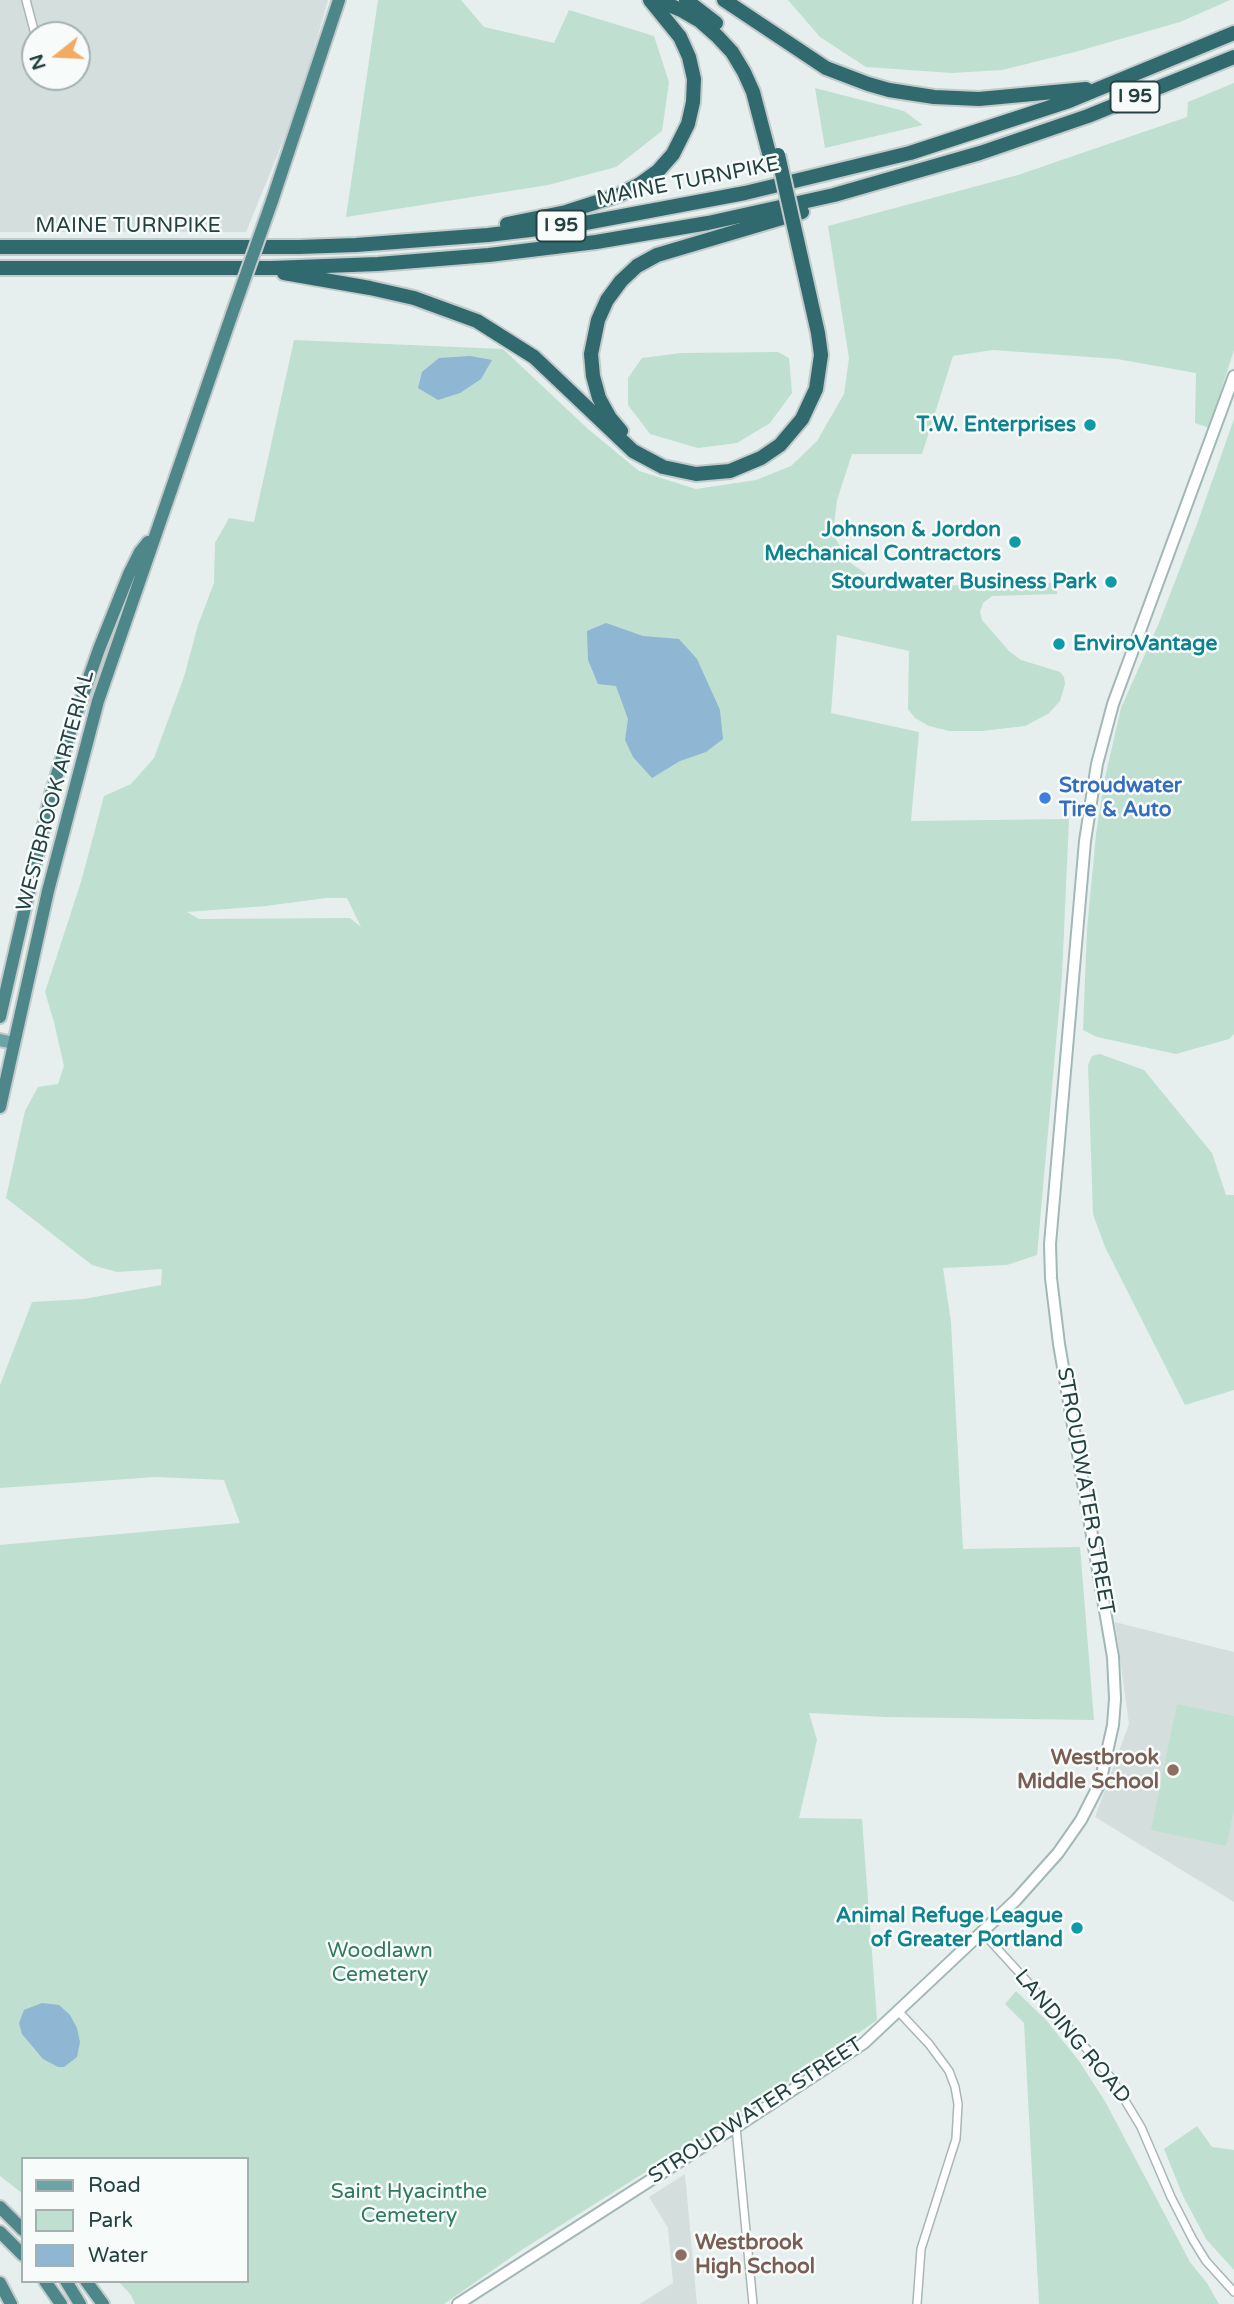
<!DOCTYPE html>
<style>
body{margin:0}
#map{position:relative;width:1234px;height:2304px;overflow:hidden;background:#e6efed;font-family:"Varela Round",sans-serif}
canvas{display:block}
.legend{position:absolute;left:21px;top:2157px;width:228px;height:126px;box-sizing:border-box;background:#f7fbfa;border:2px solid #a3b1b0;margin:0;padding:9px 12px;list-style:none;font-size:21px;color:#244141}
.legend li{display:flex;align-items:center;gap:14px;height:35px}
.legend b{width:35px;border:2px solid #a3b1b0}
.north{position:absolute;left:21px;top:21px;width:70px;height:70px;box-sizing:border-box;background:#f7fbfa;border:2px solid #a3b1b0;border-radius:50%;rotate:252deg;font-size:19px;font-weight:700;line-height:28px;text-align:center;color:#244141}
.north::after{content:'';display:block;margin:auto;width:24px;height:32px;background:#f2ab61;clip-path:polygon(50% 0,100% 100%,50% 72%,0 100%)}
</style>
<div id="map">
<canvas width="1234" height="2304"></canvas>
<ul class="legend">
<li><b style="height:9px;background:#6ba4a4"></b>Road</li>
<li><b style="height:19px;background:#bfdfd1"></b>Park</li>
<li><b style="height:19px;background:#8fb6d3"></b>Water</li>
</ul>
<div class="north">N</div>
</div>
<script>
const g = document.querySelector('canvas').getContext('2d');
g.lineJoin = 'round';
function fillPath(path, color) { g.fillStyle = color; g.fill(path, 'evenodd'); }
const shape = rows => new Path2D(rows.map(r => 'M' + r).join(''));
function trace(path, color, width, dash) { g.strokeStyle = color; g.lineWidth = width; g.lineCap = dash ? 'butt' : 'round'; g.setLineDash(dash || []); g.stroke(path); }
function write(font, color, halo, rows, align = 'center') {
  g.font = font + ' "Varela Round",sans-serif'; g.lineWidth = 5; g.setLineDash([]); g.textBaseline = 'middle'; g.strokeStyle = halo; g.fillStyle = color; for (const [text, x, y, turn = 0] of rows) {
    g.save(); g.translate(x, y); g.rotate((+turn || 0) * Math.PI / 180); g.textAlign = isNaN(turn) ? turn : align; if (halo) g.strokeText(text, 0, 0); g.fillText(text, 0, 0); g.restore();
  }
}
fillPath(shape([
 [0,0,328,0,299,102,246,232,0,232],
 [35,35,77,35,77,77,35,77],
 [1115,1622,1234,1652,1234,1902,1095,1817,1129,1724],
 [685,2174,697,2304,640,2304,673,2283,668,2228,649,2197]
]), '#d4dfdd');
fillPath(shape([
 [378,0,461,0,484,27,554,43,569,10,654,36,669,82,662,131,616,167,548,185,346,217],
 [788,0,1230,0,1180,22,1075,52,1002,70,952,73,866,67,820,37],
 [1234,83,1234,350,1209,428,1195,423,1196,373,1117,359,993,350,953,356,922,454,852,454,837,500,833,534,848,561,873,579,920,586,1057,583,1057,594,992,596,983,603,980,612,982,620,1009,651,1021,660,1060,672,1064,677,1065,684,1060,701,1048,714,1025,726,982,731,949,731,929,726,915,718,908,709,909,651,837,635,831,713,919,732,911,821,1069,819,1062,976,1037,1255,1007,1265,943,1268,951,1322,963,1549,1080,1547,1094,1720,885,1717,809,1713,817,1740,799,1818,862,1819,877,2020,778,2089,523,2249,444,2304,135,2304,131,2295,118,2281,247,2281,247,2159,23,2159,23,2194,0,2176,0,1545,240,1523,224,1480,156,1477,0,1488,0,1385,32,1302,84,1299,161,1285,162,1269,117,1272,92,1265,6,1198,25,1111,38,1087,58,1084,64,1066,54,1022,45,992,81,882,104,796,131,784,154,758,184,677,198,625,214,583,215,543,229,518,254,522,294,340,503,349,588,429,639,471,696,489,756,480,791,466,817,441,844,394,849,358,828,226,1018,175,1187,117,1188,102],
 [326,898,347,898,361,927,350,918,199,919,187,912,266,906],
 [815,88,904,111,923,125,825,148],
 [778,352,789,358,792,393,770,423,737,443,698,448,650,434,628,405,628,378,642,358,682,353],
 [1234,419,1234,1034,1229,1039,1176,1054,1097,1037,1083,1030,1087,929,1096,834,1104,782,1121,708,1159,623,1197,524],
 [1100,1054,1144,1070,1212,1153,1226,1195,1234,1195,1234,1390,1185,1405,1105,1247,1093,1214,1088,1065,1092,1056],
 [1177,1704,1234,1716,1234,1810,1226,1846,1151,1830],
 [1016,1991,1046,2020,1079,2061,1106,2103,1190,2262,1207,2283,1219,2304,1039,2304,1024,2023,1005,2004],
 [1197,2126,1212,2147,1234,2150,1234,2270,1206,2239,1183,2196,1164,2149]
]), '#bfdfd1');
fillPath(shape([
 [470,356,492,360,481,379,460,393,438,400,418,388,422,372,439,358],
 [606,623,643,636,679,639,697,659,720,710,723,739,706,752,680,761,652,778,633,757,625,740,628,719,616,686,598,684,588,660,587,631],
 [42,2003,59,2005,70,2015,77,2028,80,2042,77,2057,64,2067,58,2067,43,2059,22,2034,19,2023,24,2010]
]), '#8fb6d3');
const minor = shape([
 [26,0,35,34],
 [983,1933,1057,2014,1112,2079,1141,2127,1171,2197,1193,2240,1206,2261,1234,2292],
 [899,2012,929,2044,949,2071,955,2087,958,2104,956,2139,921,2249,917,2304],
 [736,2127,753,2304]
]);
const secondary = shape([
 [458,2304,716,2138,736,2127,864,2043,1016,1900,1058,1853,1081,1820,1100,1783,1113,1725,1115,1699,1113,1657,1059,1344,1051,1278,1050,1244,1085,841,1097,764,1113,704,1234,376]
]);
const primary = shape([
 [0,1040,14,1043]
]);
const trunk = shape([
 [272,201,339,0],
 [0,1017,51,794,70,732,99,649,129,574,140,552,148,542],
 [0,1107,48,891,98,701,232,314],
 [0,2207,23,2230],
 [0,2232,23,2255],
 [45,2281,61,2304],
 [66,2281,80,2304],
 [86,2281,103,2304],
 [0,2283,11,2304]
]);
const motorway = shape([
 [657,0,681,10,700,21,717,36,732,52,744,72,753,92,770,157],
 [686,0,716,23],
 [724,0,826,68,868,84,889,90,934,97,979,99,1086,89],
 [507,224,566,212,619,195,640,184,658,171,673,154,688,124,693,102,694,79,689,57,680,37,650,0],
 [0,247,299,247,356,245,488,235,580,224,745,193,910,153,1069,101,1234,33],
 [0,268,272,268,378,264,489,255,596,242,708,223,834,195,980,153,1088,116,1234,57],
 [284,273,370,288,414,298,477,321,534,357,633,451,663,467,696,474,730,471,761,458,780,445,802,419,816,389,821,355,818,333,807,284],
 [621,431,610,418,599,398,593,376,591,354,598,320,607,300,621,281,637,266,657,255,802,212]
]);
trace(minor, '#a8b7b6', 10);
trace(secondary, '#a1b8b6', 14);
trace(primary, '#c2caca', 16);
trace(trunk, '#c2caca', 16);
trace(motorway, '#c2caca', 18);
trace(minor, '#fff', 7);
trace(secondary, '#fff', 10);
trace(primary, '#6ba4a4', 12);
trace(trunk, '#4e8789', 12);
trace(motorway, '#306a6e', 14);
const trunkBridge = shape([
 [232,314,272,201]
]);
const motorwayBridge = shape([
 [778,155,807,284]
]);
trace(trunkBridge, '#c2caca', 16, []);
trace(motorwayBridge, '#c2caca', 18, []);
trace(trunkBridge, '#4e8789', 12);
trace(motorwayBridge, '#306a6e', 14);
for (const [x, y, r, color] of [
 [1090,425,7,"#0f9aa8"],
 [1015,542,7,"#0f9aa8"],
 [1111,582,7,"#0f9aa8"],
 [1059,644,7,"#0f9aa8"],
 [1045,798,7,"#3f7fe0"],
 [1173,1770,7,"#8d6e63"],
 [1077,1928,7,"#0f9aa8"],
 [681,2255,7,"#8d6e63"]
]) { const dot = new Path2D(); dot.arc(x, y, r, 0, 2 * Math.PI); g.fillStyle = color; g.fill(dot); trace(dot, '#f7fbfa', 2.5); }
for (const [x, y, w] of [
 [1135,97,49],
 [561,226,49]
]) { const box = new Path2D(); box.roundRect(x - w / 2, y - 15.5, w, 31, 5); g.fillStyle = '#f7fbfa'; g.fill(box); trace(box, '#244141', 2); }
write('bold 19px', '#244141', null, [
 ["I 95",1135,97],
 ["I 95",561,226]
]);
write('21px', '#244141', '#f7fbfa', [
 ["MAINE TURNPIKE",688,182,-11],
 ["MAINE TURNPIKE",128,226],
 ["WESTBROOK ARTERIAL",56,791,-75],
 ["STROUDWATER STREET",1085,1491,80],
 ["LANDING ROAD",1072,2037,50],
 ["STROUDWATER STREET",756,2111,-33]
]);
write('bold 21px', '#0d838f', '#f7fbfa', [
 ["T.W. Enterprises",1076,425],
 ["Johnson & Jordon",1001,530],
 ["Mechanical Contractors",1001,554],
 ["Stourdwater Business Park",1097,582],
 ["EnviroVantage",1073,644,"left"],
 ["Animal Refuge League",1063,1916],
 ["of Greater Portland",1063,1940]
], 'right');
write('bold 21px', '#366cbe', '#f7fbfa', [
 ["Stroudwater",1059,786],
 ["Tire & Auto",1059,810]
], 'left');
write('bold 21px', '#785e54', '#f7fbfa', [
 ["Westbrook",1159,1758],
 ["Middle School",1159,1782],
 ["Westbrook",695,2243,"left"],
 ["High School",695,2267,"left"]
], 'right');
write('21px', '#2e795f', '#f7fbfa', [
 ["Woodlawn",380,1951],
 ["Cemetery",380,1975],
 ["Saint Hyacinthe",409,2192],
 ["Cemetery",409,2216]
]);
</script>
